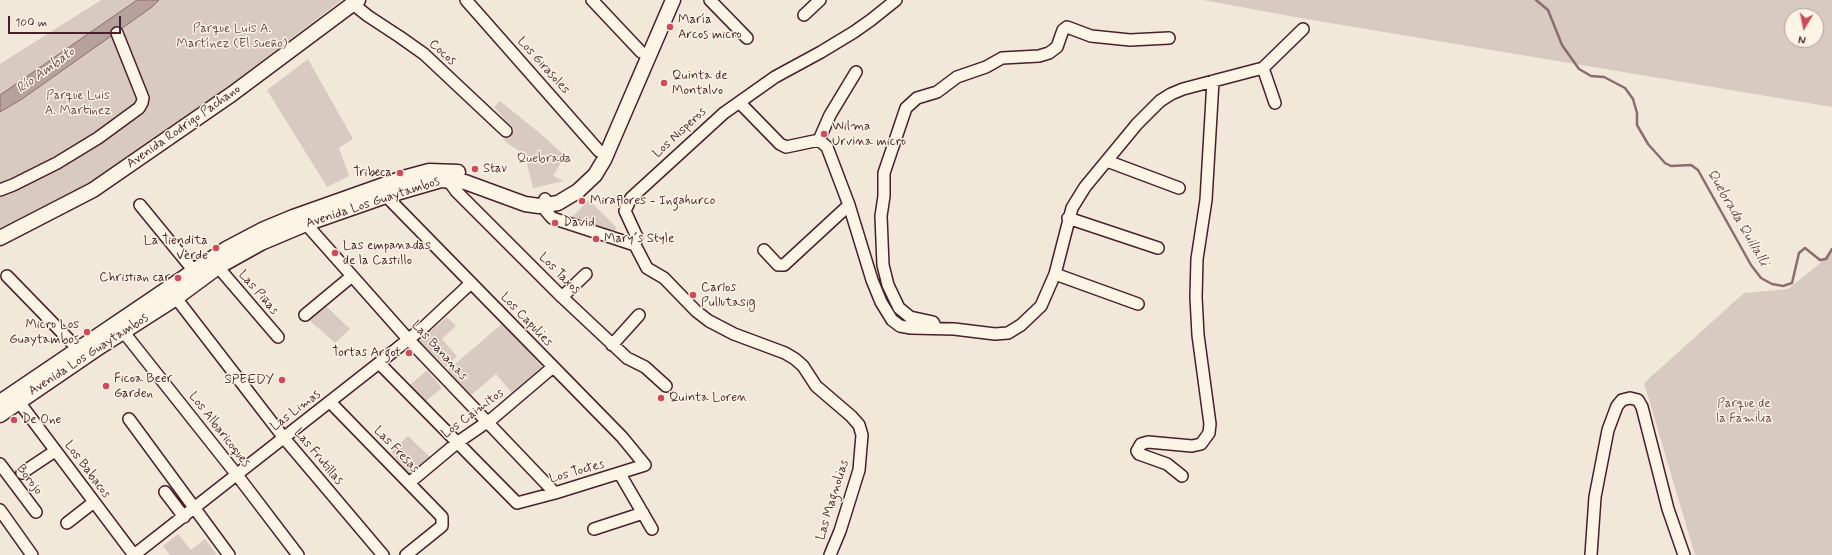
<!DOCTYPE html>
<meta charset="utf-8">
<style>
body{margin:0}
#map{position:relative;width:1832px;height:555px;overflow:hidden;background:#f1e8da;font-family:Mynerve,sans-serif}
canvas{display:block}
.north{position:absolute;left:1784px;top:8px;width:40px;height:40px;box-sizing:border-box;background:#fcf5e5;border:1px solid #b59f9b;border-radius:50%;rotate:190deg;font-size:11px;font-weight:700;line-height:16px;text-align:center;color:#4a1f2b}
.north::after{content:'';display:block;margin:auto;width:14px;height:18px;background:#d1495b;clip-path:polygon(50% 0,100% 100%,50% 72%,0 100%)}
.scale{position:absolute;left:8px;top:16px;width:113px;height:18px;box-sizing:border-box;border:2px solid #4a1f2b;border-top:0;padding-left:5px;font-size:12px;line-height:14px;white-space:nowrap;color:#4a1f2b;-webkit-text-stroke:3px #fcf5e5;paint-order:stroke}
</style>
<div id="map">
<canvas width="1832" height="555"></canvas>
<div class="north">N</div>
<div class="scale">100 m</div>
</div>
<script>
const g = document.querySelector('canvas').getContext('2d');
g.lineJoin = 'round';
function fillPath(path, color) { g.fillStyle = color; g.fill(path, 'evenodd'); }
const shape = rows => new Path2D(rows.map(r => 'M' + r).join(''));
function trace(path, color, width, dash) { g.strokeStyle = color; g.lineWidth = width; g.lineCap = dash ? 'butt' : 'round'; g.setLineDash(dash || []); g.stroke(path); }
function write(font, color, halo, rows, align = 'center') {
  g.font = font + ' Mynerve,sans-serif'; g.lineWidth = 3; g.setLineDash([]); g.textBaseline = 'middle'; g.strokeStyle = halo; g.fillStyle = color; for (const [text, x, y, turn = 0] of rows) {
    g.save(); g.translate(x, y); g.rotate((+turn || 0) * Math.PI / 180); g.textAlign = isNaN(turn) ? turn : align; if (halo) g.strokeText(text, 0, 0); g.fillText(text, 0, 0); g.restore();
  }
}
fillPath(shape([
 [101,0,342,0,222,91,96,185,0,232,0,64],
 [1203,0,1832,0,1832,107,1306,19],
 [1792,16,1816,16,1816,40,1792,40],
 [308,59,353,139,339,148,349,176,327,187,267,90],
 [500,101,541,134,565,156,553,176,564,181,533,188,525,155,503,140,514,130,494,107],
 [589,200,617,228,610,234,578,224,571,218],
 [1832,250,1832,555,1695,555,1644,383,1744,293,1788,289,1818,265],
 [326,306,350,329,335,343,307,318],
 [447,317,456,326,442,339,457,356,446,367,419,341],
 [504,322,542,367,512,393,496,374,470,396,448,370],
 [427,370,442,388,425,402,410,385],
 [408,436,431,458,411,476,391,452],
 [178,534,191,550,205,539,217,555,170,555,163,546]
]), '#d8cac0');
const water = shape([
 [137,0,159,0,152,7,22,99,0,112,0,95,137,0]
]);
fillPath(water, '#b6a19c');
trace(water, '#8b6d6f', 1);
trace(shape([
 [1536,0,1548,10,1562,45,1579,69,1591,76,1604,77,1625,88,1633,99,1637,113,1637,125,1648,144,1665,163,1671,166,1691,165,1698,170,1751,265,1761,278,1772,284,1783,286,1792,283,1799,253,1805,248,1820,260,1826,259,1832,249]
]), '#8b6d6f', 2.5);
const minor = shape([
 [466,0,599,151],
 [592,0,641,52],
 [710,0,747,38],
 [353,4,368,16,400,37,424,54,506,131],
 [804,15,820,0],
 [1263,68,1275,103],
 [740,103,780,144,786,147,819,140],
 [819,140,827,147,849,205,872,280,881,302,892,320,900,326,911,328,954,329,995,334,1008,333,1021,325,1041,306,1055,274,1072,208,1085,187,1137,124,1160,101,1171,94,1183,89,1263,68,1303,29],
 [819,140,830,115,856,72],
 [1107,161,1179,188],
 [449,176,448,180,456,191,562,297,627,358,645,367,666,386],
 [0,190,13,185,57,163,98,138,139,108,142,103,143,98,117,33],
 [545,199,546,211,552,218,635,245],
 [140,205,194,271],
 [1068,218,1158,248],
 [306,224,408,339,555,493],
 [635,245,647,268,664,278,696,311,709,321,734,334,785,353,795,359,803,366,816,386,851,416,859,425,862,435,859,470,840,531,830,555],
 [635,245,637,237,625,211,631,198,724,113,775,77,821,52,854,32,871,20,896,0],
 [764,250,778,265,784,265,849,205],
 [218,267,278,337],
 [1055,274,1138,304],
 [7,276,78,349],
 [562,297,586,274],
 [176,298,284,438,383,555],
 [305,315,352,276],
 [118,325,237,475,298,555],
 [936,328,933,322,910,317,899,308,888,285,883,265,881,216,884,196,884,173,906,108,917,98,937,92,957,77,986,67,1002,58,1039,56,1049,53,1057,47,1063,30,1067,27,1091,36,1130,40,1169,38],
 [612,345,639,315],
 [379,363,517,503,555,493,645,465,622,437,386,196],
 [19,402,134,555],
 [330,402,442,517,442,526,406,555],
 [129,419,229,555],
 [0,464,36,512],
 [22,473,55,451],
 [620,474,652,529],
 [1182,476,1167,464,1139,454,1137,451,1141,444,1148,442,1192,446,1201,444,1209,433,1210,424,1198,335,1196,297,1197,259,1206,200,1213,81],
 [409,483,458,442,493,418,553,367],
 [165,492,184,517],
 [0,510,32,555],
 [67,523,94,502],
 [594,529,643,513],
 [134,555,379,363,425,326,471,283],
 [1591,555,1595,497,1608,430,1617,406,1622,400,1630,398,1638,400,1642,407,1668,509,1684,555]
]);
const major = shape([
 [0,238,93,190,232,94,358,0],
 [0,402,226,249,264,229,293,217,403,178,429,171,458,172],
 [0,415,101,346,176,298,218,267,261,243,306,224,386,196,441,180,465,182,525,204,539,206,558,203,578,191,595,175,604,160,673,0]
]);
trace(minor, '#4a1f2b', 14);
trace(major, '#4a1f2b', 17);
trace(minor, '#fcf5e5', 11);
trace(major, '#fcf5e5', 14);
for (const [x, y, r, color] of [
 [670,27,4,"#d1495b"],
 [664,83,4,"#d1495b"],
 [824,134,4,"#d1495b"],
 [475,169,4,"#d1495b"],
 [400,173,4,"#d1495b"],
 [582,201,4,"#d1495b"],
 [555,223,4,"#d1495b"],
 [596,239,4,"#d1495b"],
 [216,248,4,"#d1495b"],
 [335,253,4,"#d1495b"],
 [178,278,4,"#d1495b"],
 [693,295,4,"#d1495b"],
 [87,332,4,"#d1495b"],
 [409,353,4,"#d1495b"],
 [282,380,4,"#d1495b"],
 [106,386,4,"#d1495b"],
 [661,398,4,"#d1495b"],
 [14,420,4,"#d1495b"]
]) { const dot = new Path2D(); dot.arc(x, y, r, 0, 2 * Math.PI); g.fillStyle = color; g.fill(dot); trace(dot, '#fcf5e5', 1.5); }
write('13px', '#4a1f2b', '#fcf5e5', [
 ["María",678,20],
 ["Arcos micro",678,35],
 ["Quinta de",672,76],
 ["Montalvo",672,91],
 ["Wilma",832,127],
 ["Urvina micro",832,142],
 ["Stav",483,169],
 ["Tribeca",392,173,"right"],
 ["Miraflores - Ingahurco",590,201],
 ["David",563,223],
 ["Mary´s Style",604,239],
 ["La Tiendita",208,241,"right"],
 ["Verde",208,256,"right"],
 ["Las empanadas",343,246],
 ["de la Castillo",343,261],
 ["Christian car",170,278,"right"],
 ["Carlos",701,288],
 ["Pullutasig",701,303],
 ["Micro Los",79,325,"right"],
 ["Guaytambos",79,340,"right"],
 ["Tortas Argot",401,353,"right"],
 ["Ficoa Beer",114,379],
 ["Garden",114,394],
 ["SPEEDY",274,380,"right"],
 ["Quinta Loren",669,398],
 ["De One",22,420]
], 'left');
write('13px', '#6e4a50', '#fcf5e5', [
 ["Parque Luis A.",232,29],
 ["Martínez (El sueño)",232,44],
 ["Parque Luis",78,96],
 ["A. Martinez",78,111],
 ["Quebrada",544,159],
 ["Parque de",1744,404],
 ["la Familia",1744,419]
]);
write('13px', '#4a1f2b', '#fcf5e5', [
 ["Cocos",442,53,42],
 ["Los Girasoles",543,66,48],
 ["Avenida Rodrigo Pachano",184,127,-35],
 ["Los Nisperos",680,133,-43],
 ["Avenida Los Guaytambos",373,203,-18],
 ["Los Taxos",559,274,45],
 ["Las Piñas",258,293,49],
 ["Los Capulies",526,320,46],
 ["Las Bananas",439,351,47],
 ["Avenida Los Guaytambos",89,355,-33],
 ["Las Limas",296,411,-37],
 ["Los Caimitos",473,414,-37],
 ["Los Albaricoques",219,430,52],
 ["Las Fresas",396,450,46],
 ["Las Frutillas",318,457,50],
 ["Los Babacos",87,470,53],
 ["Los Toctes",577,472,-16],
 ["Borojo",29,480,53],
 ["Las Magnolias",833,500,-73]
]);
write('italic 14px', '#704c53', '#fcf5e5', [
 ["Río Ambato",46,71,-36],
 ["Quebrada Quillalli",1737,218,60]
]);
</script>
